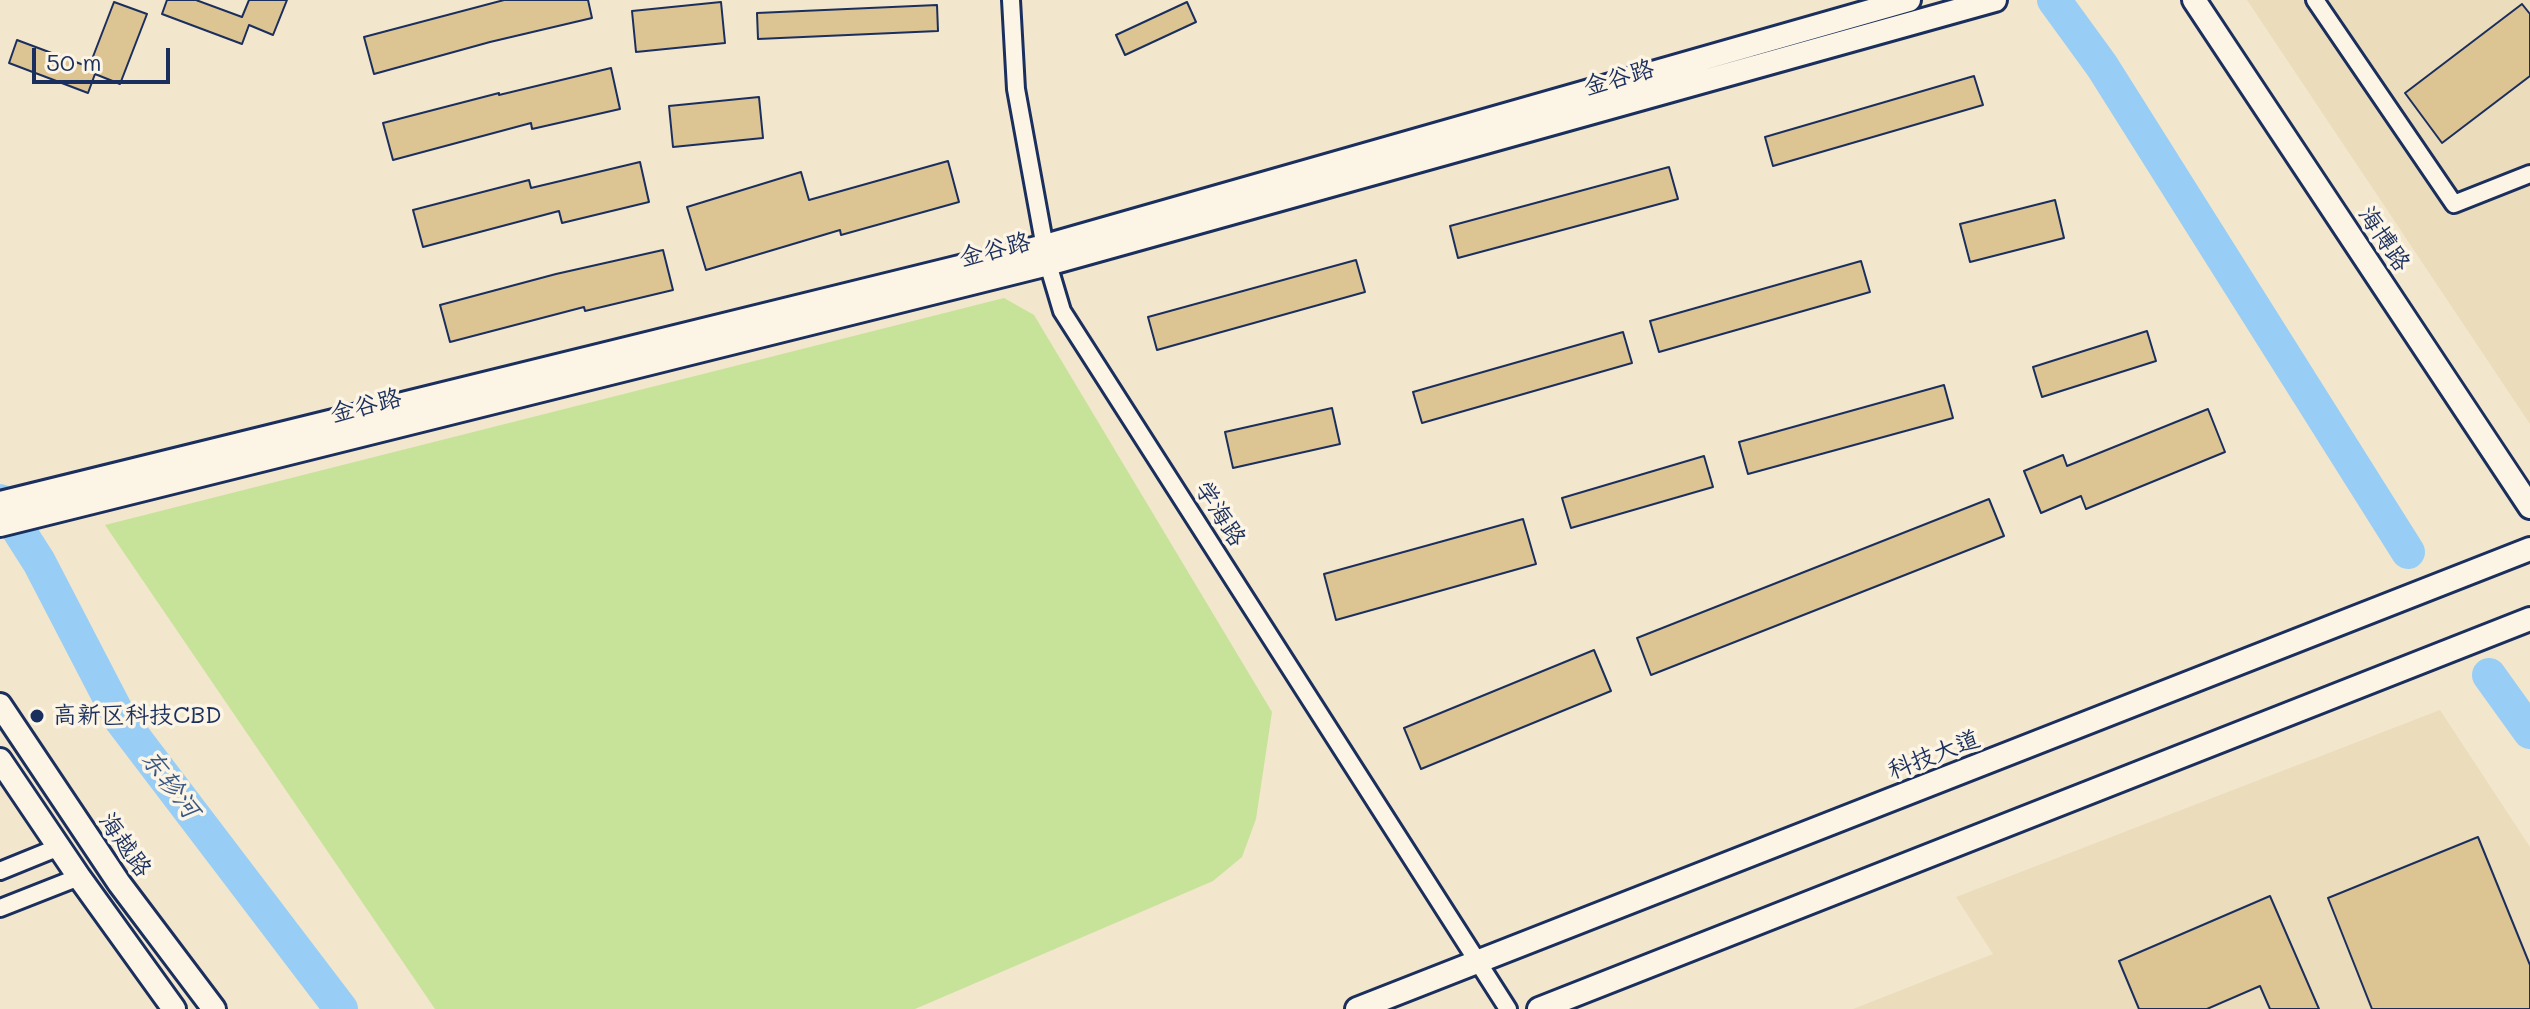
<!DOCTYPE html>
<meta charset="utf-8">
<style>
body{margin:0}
#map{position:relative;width:2530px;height:1009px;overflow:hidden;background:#f2e6cc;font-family:Mali,sans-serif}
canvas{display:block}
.scale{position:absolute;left:32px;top:48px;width:138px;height:36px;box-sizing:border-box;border:4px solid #1b2f5e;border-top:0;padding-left:10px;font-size:24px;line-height:28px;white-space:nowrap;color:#1b2f5e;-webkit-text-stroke:6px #fcf5e5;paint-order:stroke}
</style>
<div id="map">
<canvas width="2530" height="1009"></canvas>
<div class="scale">50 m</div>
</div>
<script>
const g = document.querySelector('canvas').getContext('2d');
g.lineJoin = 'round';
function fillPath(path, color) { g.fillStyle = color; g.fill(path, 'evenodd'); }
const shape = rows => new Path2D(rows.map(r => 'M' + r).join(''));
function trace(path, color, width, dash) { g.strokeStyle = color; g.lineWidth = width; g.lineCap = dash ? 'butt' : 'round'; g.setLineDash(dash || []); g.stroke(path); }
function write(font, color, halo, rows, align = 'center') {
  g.font = font + ' Mali,"LXGW WenKai TC",sans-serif'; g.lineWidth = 7; g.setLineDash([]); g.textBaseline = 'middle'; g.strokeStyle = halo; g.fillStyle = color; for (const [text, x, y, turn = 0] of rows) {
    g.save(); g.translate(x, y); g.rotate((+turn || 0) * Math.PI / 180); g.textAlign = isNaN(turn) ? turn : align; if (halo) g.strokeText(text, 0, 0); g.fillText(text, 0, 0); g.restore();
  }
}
fillPath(shape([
 [2247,0,2530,0,2530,424],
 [2440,710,2530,847,2530,1009,1853,1009,1993,954,1956,897]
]), '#ebdcbb');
fillPath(shape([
 [1004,298,1034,315,1272,712,1256,819,1242,857,1213,881,915,1009,435,1009,105,525]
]), '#c7e39a');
trace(shape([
 [2054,0,2102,66,2408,552],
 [0,501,39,562,121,720,341,1009],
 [2489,675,2530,732]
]), '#98cef6', 34);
const building = shape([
 [167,0,196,0,242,17,249,0,287,0,273,35,249,25,242,44,162,14,167,0],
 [504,0,588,0,592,18,490,42,374,74,364,37,504,0],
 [114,2,147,14,120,84,95,74,88,93,9,63,17,40,89,67,114,2],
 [721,2,725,43,636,52,632,11,721,2],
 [1187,2,1196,22,1125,55,1116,35,1187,2],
 [2522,4,2530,14,2530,76,2442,143,2405,93,2522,4],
 [937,5,938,31,758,39,757,13,937,5],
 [611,68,620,109,532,129,531,123,393,160,383,123,499,93,499,95,611,68],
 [1974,76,1983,105,1773,166,1765,137,1974,76],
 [759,97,763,138,673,147,669,106,759,97],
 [948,161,959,202,841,235,840,230,706,270,687,207,801,172,809,200,948,161],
 [640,162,649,202,562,223,559,211,423,247,413,210,529,180,531,188,640,162],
 [1669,167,1678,199,1458,258,1450,226,1669,167],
 [2055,200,2064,238,1970,262,1960,224,2055,200],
 [663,250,673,290,585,311,584,307,450,342,440,305,556,274,663,250],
 [1356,260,1365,292,1157,350,1148,317,1356,260],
 [1861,261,1870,292,1659,352,1650,321,1861,261],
 [2147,331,2156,361,2042,397,2033,367,2147,331],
 [1623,332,1632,363,1422,423,1413,392,1623,332],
 [1944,385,1953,418,1748,474,1739,442,1944,385],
 [1332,408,1340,444,1233,468,1225,432,1332,408],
 [2208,409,2225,452,2086,509,2081,496,2041,513,2024,471,2063,455,2067,466,2208,409],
 [1704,456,1713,487,1571,528,1562,498,1704,456],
 [1989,499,2004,536,1651,675,1637,638,1989,499],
 [1523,519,1536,564,1336,620,1324,574,1523,519],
 [1594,650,1611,691,1421,769,1404,728,1594,650],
 [2478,837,2530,965,2530,1009,2372,1009,2328,898,2478,837],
 [2270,896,2319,1009,2270,1009,2260,986,2207,1009,2139,1009,2119,961,2270,896]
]);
fillPath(building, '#dcc493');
trace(building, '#1b2f5e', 2);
const street = shape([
 [1011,0,1016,89,1048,264,1062,311,1508,1009],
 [2315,0,2454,204,2530,174],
 [0,871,59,847],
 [0,908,79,877]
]);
const secondary = shape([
 [2194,0,2530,507],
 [0,503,1045,246,1909,0],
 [0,525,1048,264,1995,0],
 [0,705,119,883,214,1009],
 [0,760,79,877,174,1009],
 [1357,1009,2530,549],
 [1539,1009,2530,619]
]);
trace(street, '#1b2f5e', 22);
trace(secondary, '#1b2f5e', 28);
trace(street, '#fcf5e5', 16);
trace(secondary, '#fcf5e5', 22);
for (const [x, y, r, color] of [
 [37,716,8,"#1b2f5e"]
]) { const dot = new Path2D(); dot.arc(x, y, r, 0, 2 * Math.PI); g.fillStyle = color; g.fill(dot); trace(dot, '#fcf5e5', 3); }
write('24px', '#1b2f5e', '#fcf5e5', [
 ["金谷路",1619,78,-16],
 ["海博路",2384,239,56],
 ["金谷路",995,250,-14],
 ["金谷路",366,406,-14],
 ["学海路",1220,514,57],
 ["科技大道",1934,755,-21],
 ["海越路",125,845,55]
]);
write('24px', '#1b2f5e', '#fcf5e5', [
 ["高新区科技CBD",53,716]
], 'left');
write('italic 26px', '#3a5784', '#fcf5e5', [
 ["东轸河",170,784,53]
]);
</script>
